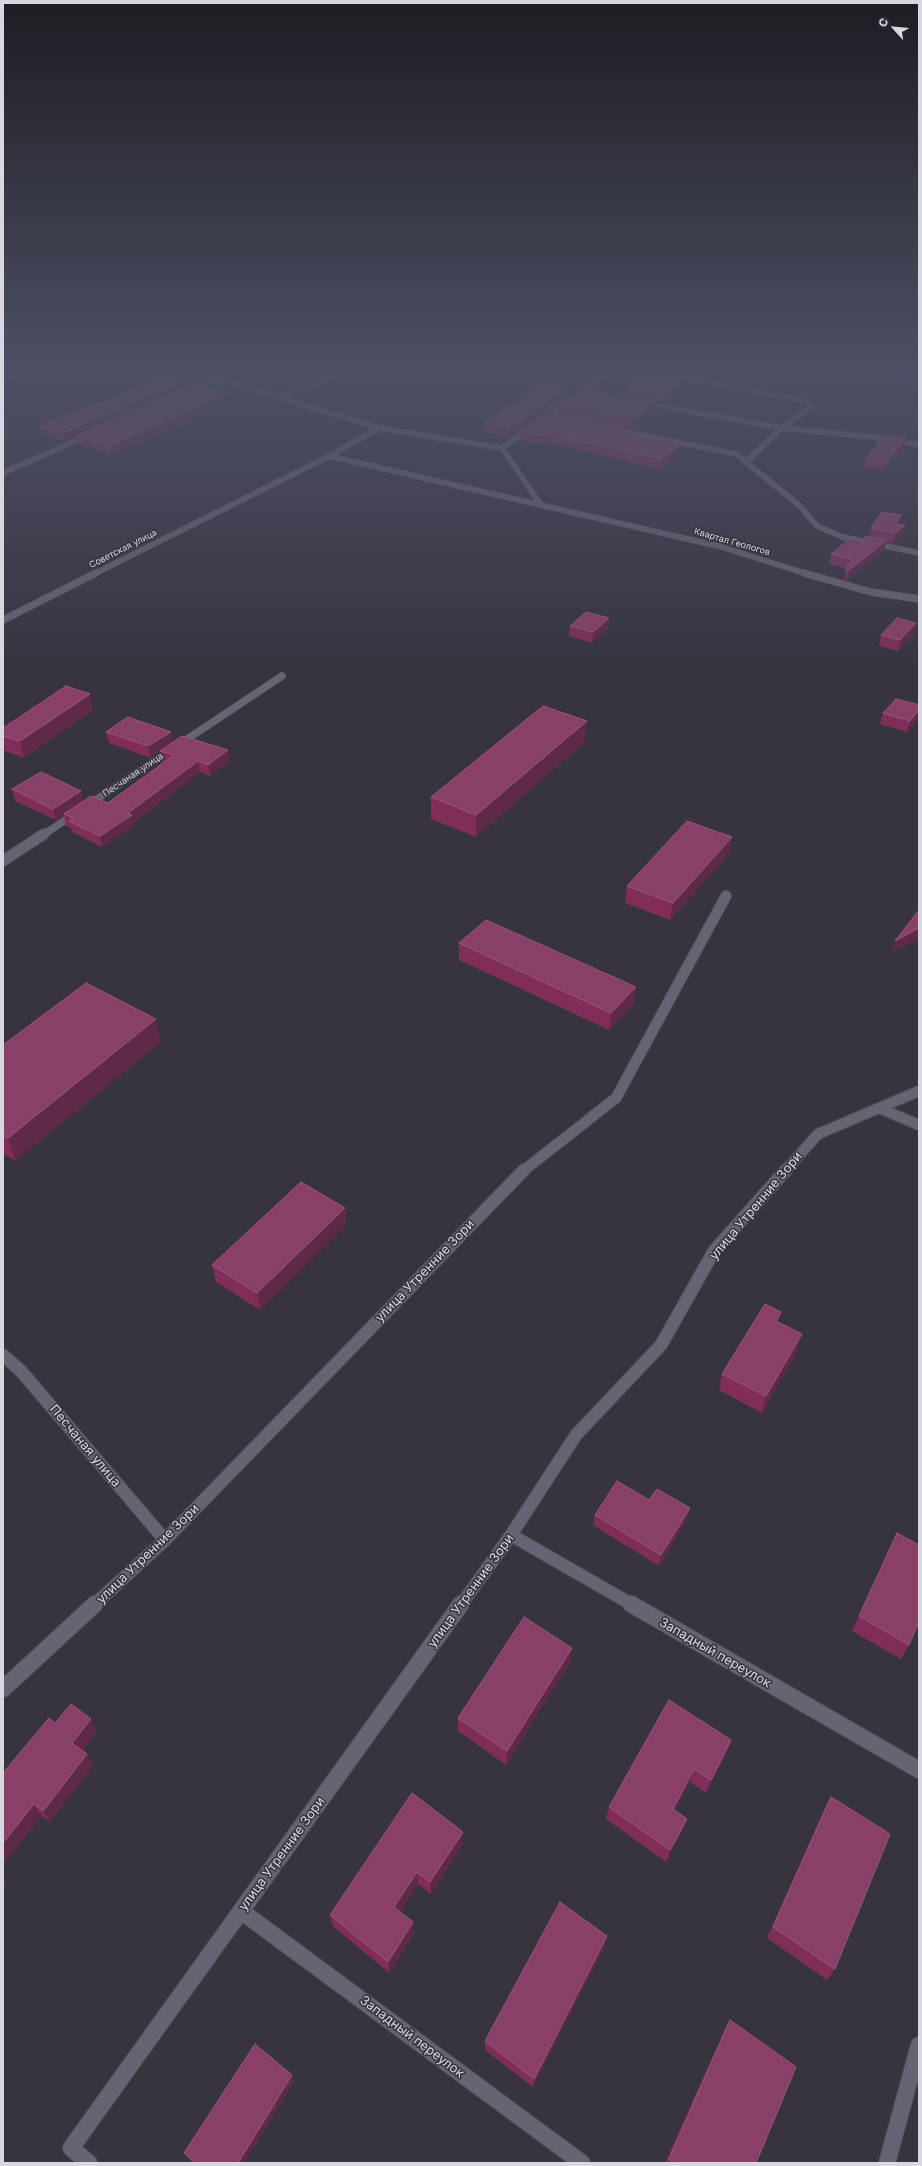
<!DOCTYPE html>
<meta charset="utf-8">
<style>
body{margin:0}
#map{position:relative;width:922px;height:2166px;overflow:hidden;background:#373440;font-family:Inter,sans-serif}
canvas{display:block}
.frame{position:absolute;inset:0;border:4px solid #d9d7df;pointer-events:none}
.north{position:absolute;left:874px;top:8px;width:40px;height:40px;-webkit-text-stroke:3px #373440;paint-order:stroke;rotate:297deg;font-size:11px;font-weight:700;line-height:16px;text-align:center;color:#d9d7df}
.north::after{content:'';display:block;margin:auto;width:14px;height:18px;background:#d9d7df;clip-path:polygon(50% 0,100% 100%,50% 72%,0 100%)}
</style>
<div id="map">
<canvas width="922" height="2166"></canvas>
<div class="frame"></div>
<div class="north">С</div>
</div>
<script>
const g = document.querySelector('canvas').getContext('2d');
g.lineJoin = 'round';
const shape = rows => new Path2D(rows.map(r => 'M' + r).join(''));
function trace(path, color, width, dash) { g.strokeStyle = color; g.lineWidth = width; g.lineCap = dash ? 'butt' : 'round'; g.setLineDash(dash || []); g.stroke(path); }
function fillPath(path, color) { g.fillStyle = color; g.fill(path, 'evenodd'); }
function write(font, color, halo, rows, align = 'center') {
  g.font = font + ' Inter,sans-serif'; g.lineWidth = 3; g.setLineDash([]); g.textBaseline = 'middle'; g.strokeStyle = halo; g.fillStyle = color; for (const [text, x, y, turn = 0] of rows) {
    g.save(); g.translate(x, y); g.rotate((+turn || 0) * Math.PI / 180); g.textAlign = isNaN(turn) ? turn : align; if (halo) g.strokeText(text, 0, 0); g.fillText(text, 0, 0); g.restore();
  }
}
const minorFar4 = shape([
 [200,373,379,428,502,448],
 [3,381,24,373],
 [190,391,218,378],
 [282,397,339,373],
 [643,403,782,428,812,406,805,401,662,373],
 [551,417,546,416,609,373],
 [531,427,502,448,541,505],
 [610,429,736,454,800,506,817,526,843,537,919,553],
 [329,456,722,547,807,574],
 [747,461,782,428,873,437,919,445],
 [3,473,89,435],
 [94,574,329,456,379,428]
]);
const minorFar3 = shape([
 [804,573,871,592,919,599],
 [3,620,96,573],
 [43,835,282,676]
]);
const minorFar2 = shape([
 [3,861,44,834],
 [879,1108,919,1125],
 [523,1171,616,1098,726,896],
 [785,1171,818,1134,919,1091]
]);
const minorFar1 = shape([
 [3,1355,21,1371,165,1540],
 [511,1535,633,1605],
 [94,1605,165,1540,524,1170],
 [461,1605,511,1535,576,1435,661,1345,714,1251,786,1170]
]);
const minor = shape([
 [631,1604,919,1770],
 [3,1689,95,1604],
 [241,1911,582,2163],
 [89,2163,71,2148,461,1604],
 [887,2163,919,2045]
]);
trace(minorFar4, '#53505b', 6);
trace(minorFar3, '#53505b', 8);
trace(minorFar2, '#53505b', 12);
trace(minorFar1, '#53505b', 14);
trace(minor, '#53505b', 18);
trace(minorFar4, '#676372', 5.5);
trace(minorFar3, '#676372', 7);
trace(minorFar2, '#676372', 10);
trace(minorFar1, '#676372', 12);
trace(minor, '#676372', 16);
fillPath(shape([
 [181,382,182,389,109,422,229,401,112,455,78,445,76,436,65,441,41,434,39,426,103,402],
 [627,387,681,390,665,403,657,401,656,410,632,429,624,427,623,432,679,455,660,469,552,444,549,446,520,440,520,431,557,413,557,405,627,396],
 [569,395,509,438,484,432,484,423],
 [906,438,904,447,883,471,863,467,865,459],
 [901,515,899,524,905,525,903,535,893,543,886,542,884,550,847,580,844,579,846,569,829,564,831,554,863,542,869,536,871,528],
 [916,623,914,634,898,651,879,646,881,635],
 [570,626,608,629,592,643,569,636],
 [919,705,919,718,907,732,880,724,883,713],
 [93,710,24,758,3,750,3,728],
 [106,732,171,732,172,743,228,750,229,761,210,776,200,772,133,823,134,826,102,847,72,832,71,828,66,826,64,815,56,820,15,801,12,789,83,801,108,803,164,763,162,762,160,751,150,758,109,743],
 [585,742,476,837,431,819,431,797],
 [729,854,670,920,625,903,627,886],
 [459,943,634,1004,609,1030,459,960],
 [161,1042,15,1161,3,1153,3,1045],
 [345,1208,346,1225,260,1310,216,1282,212,1265],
 [781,1312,778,1322,797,1351,762,1413,719,1390,722,1374],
 [649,1500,687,1519,659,1566,593,1525,595,1515],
 [897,1533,909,1645,901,1659,852,1631],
 [572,1648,570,1662,506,1765,458,1731,458,1718],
 [91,1719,97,1732,82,1750,87,1754,93,1766,50,1822,42,1816,3,1864,3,1773,55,1723],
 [731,1740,726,1754,706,1793,690,1782,675,1810,687,1819,682,1831,666,1862,606,1819,609,1807],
 [831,1797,835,1969,827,1980,767,1938,824,1810],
 [463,1844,431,1894,418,1884,400,1912,414,1934,389,1973,333,1926,330,1915],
 [607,1936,604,1947,533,2087,485,2050,485,2041],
 [730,2020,756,2163,665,2163,725,2029],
 [292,2075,294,2081,244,2163,194,2163,184,2153]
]), '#802e58');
fillPath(shape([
 [682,381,681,390,665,403,666,394],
 [181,382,182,389,65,441,63,433],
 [569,387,569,395,509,438,509,429],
 [228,393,229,401,112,455,110,446],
 [657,401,656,410,632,429,632,420],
 [624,426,623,436,618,431],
 [552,435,552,444,549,446,549,437],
 [906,438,904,447,883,471,885,463],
 [680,445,679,455,660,469,661,459],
 [901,515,898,525,893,534,895,524],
 [905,525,903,535,893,543,895,533],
 [887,540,884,550,847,580,849,570],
 [609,618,608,629,592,643,593,632],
 [916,623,914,634,898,651,900,640],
 [90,694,93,710,24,758,20,741],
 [919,710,919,718,907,732,910,721],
 [587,721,585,742,476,837,476,815],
 [171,732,172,743,150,758,148,746],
 [228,750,229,761,210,776,208,765],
 [198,761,200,772,133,823,134,826,102,847,100,836,128,813],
 [81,791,83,802,64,814,64,815,56,820,53,809],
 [732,837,729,854,670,920,673,903],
 [919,928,919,938,892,953,895,941],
 [636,987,634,1004,609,1030,611,1013],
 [156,1019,161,1042,15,1161,8,1138],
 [345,1208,346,1225,260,1310,257,1293],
 [781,1312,777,1329,776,1321],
 [802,1334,797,1351,762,1413,766,1396],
 [690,1508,687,1519,659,1566,661,1555],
 [572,1648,570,1662,506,1765,507,1751],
 [91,1719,97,1732,78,1755,72,1743],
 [731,1740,726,1754,706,1793,711,1780],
 [87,1754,93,1766,50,1822,43,1811],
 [694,1769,690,1782,669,1822,673,1809],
 [34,1804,42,1816,3,1864,3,1843],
 [687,1819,682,1831,666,1862,670,1850],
 [463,1832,463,1844,431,1894,430,1882],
 [417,1872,418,1884,396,1919,394,1907],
 [3,1881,6,1885,3,1889],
 [413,1922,414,1934,389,1973,388,1962],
 [607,1936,604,1947,533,2087,534,2079],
 [292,2075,294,2081,244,2163,238,2163]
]), '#5f2948');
const building = shape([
 [642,374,682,381,666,394,627,387,642,374],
 [160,377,181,382,63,433,39,426,100,401,103,402,160,377],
 [543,382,569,387,509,429,484,423,513,404,543,382],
 [194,384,228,393,110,446,76,436,194,384],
 [581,389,657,401,632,420,557,405,581,389],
 [547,411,624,426,618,431,680,445,661,459,552,435,549,437,520,431,547,411],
 [885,435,906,438,885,463,865,459,885,435],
 [881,512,901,515,895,524,905,525,895,533,871,528,881,512],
 [866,536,887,540,849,570,846,569,852,560,831,554,851,538,863,542,866,536],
 [586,612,609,618,593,632,570,626,586,612],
 [897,618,916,623,900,640,881,635,897,618],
 [66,686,90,694,20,741,3,736,3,728,66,686],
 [896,699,919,705,919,710,910,721,883,713,896,699],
 [543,706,587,721,476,815,431,797,543,706],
 [128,717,171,732,148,746,106,732,128,717],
 [182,736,228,750,208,765,198,761,128,813,132,815,100,836,69,821,73,818,64,814,91,796,108,803,174,755,160,751,182,736],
 [41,772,81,791,53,809,12,789,41,772],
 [687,821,732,837,673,903,627,886,687,821],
 [919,910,919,928,895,941,919,910],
 [486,920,636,987,611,1013,459,943,486,920],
 [86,983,156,1019,8,1138,3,1135,3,1045,86,983],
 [301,1182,345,1208,257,1293,212,1265,301,1182],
 [765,1304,781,1312,776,1321,802,1334,766,1396,722,1374,765,1304],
 [617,1481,649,1500,657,1489,690,1508,661,1555,595,1515,617,1481],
 [897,1533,919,1545,919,1622,909,1645,859,1616,897,1533],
 [524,1617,572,1648,507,1751,458,1718,524,1617],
 [669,1700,731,1740,711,1780,694,1769,673,1809,687,1819,670,1850,609,1807,669,1700],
 [71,1704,91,1719,72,1743,87,1754,43,1811,34,1804,3,1843,3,1773,49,1718,55,1723,71,1704],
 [412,1793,463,1832,430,1882,417,1872,394,1907,413,1922,388,1962,330,1915,412,1793],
 [831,1797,890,1834,835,1969,773,1927,831,1797],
 [560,1902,607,1936,534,2079,485,2041,560,1902],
 [730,2020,796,2067,756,2163,674,2163,669,2159,730,2020],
 [255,2044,292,2075,238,2163,195,2163,184,2153,255,2044]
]);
fillPath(building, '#894067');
trace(building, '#96587a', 1);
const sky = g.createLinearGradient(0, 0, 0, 676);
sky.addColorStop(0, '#1e1d23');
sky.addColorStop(0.55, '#4d5064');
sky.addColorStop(1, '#4d506400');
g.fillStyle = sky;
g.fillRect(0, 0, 922, 676);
write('9px', '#d9d7df', '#373440', [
 ["Квартал Геологов",732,542,16],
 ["Советская улица",123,549,-27],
 ["Песчаная улица",133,775,-34]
]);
write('13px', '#d9d7df', '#373440', [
 ["улица Утренние Зори",756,1206,-50],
 ["улица Утренние Зори",425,1271,-46],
 ["Песчаная улица",85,1446,50],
 ["улица Утренние Зори",148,1554,-44],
 ["улица Утренние Зори",471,1591,-54],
 ["Западный переулок",715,1653,30],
 ["улица Утренние Зори",282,1854,-54],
 ["Западный переулок",412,2037,37]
]);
</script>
